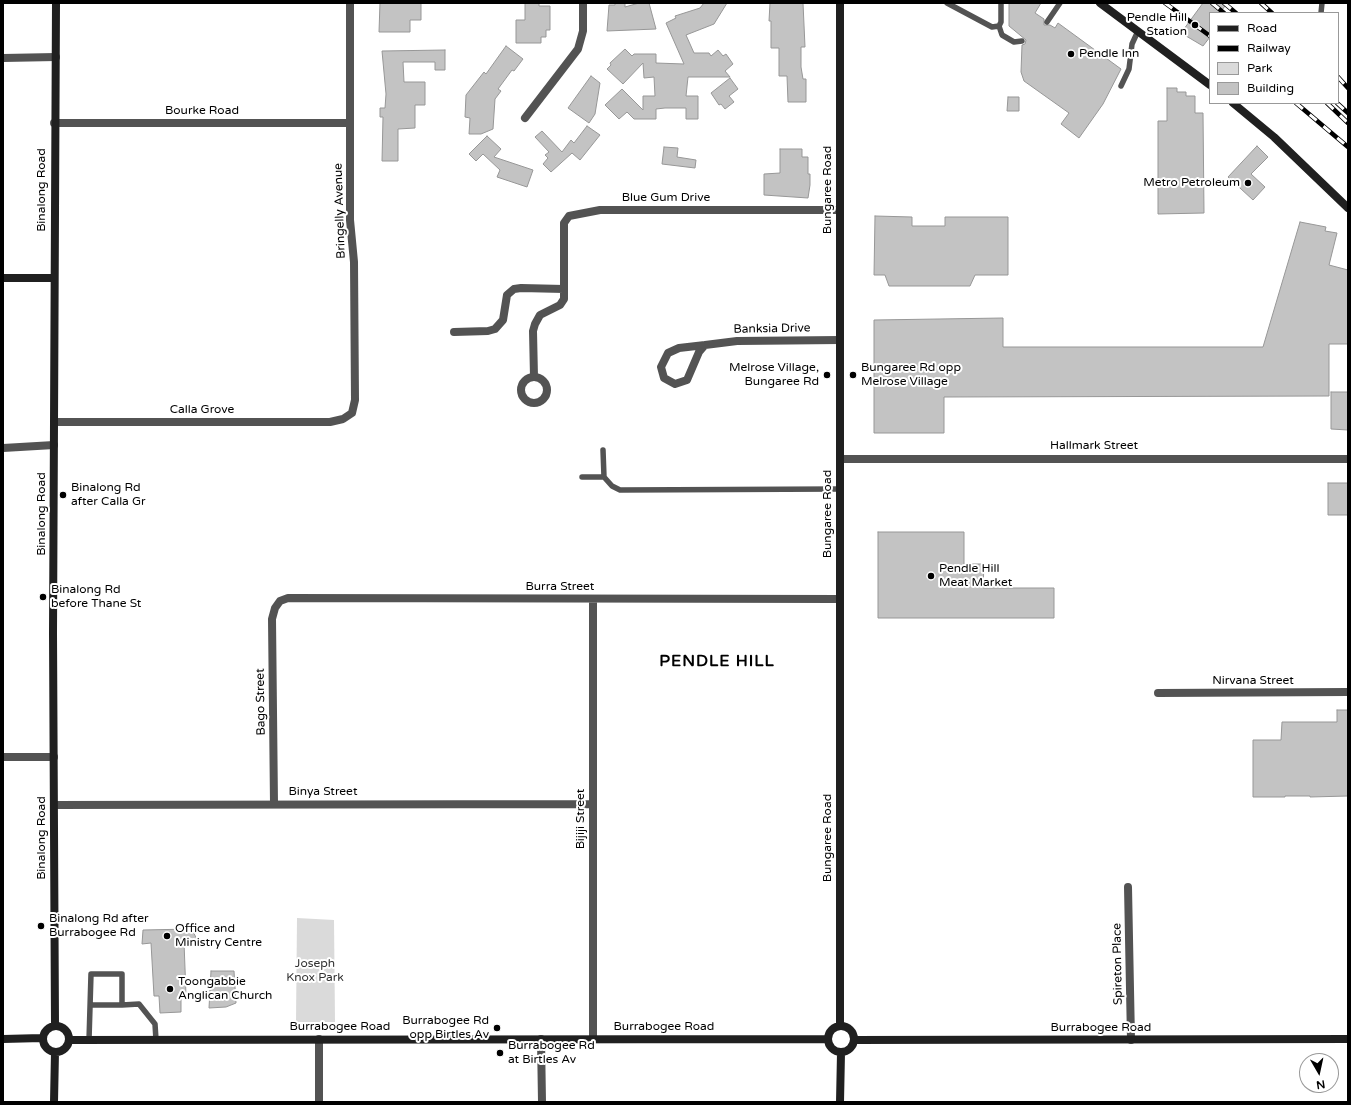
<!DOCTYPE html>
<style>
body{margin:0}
#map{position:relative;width:1351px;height:1105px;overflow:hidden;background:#fff;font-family:"Varela Round",sans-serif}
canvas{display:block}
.frame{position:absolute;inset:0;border:4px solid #000;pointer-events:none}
.legend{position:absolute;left:1209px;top:12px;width:130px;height:92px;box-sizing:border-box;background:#fff;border:1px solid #999;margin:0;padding:5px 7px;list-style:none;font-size:12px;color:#000}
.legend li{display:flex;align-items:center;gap:8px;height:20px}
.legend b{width:20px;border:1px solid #999}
.north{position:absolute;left:1299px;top:1053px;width:40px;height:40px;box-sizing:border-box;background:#fff;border:1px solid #999;border-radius:50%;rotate:171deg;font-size:11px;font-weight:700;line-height:16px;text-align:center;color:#000}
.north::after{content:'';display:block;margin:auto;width:14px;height:18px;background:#000;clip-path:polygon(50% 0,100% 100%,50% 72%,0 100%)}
</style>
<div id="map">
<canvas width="1351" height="1105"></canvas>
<div class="frame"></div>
<ul class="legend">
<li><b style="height:5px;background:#202020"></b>Road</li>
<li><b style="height:5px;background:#000"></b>Railway</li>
<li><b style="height:11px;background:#dadada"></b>Park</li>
<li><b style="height:11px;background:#c3c3c3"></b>Building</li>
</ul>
<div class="north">N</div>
</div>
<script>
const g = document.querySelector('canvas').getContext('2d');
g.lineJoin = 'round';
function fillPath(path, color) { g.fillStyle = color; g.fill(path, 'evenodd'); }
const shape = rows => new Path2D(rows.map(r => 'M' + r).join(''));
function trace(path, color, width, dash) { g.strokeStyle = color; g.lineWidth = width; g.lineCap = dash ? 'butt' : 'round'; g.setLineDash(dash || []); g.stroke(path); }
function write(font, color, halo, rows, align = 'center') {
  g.font = font + ' "Varela Round",sans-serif'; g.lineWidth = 4; g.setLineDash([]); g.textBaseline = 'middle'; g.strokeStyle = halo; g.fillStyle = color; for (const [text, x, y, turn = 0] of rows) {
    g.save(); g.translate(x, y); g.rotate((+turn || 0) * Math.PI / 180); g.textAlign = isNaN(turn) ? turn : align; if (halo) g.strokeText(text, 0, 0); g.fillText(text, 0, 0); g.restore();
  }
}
fillPath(shape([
 [297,918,334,920,335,1022,296,1022]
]), '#dadada');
const building = shape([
 [380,3,421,3,421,20,410,20,410,32,379,32,380,3],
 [525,3,539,3,539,6,550,6,550,30,546,30,546,37,541,37,541,43,516,43,516,20,525,20,525,3],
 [615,3,625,3,625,7,639,3,649,3,656,29,607,31,609,5,615,5,615,3],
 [704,3,727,3,714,24,686,35,694,53,709,53,711,56,718,50,723,56,726,54,733,64,725,71,730,77,688,77,686,96,698,96,698,119,686,119,686,108,665,108,656,109,656,119,634,119,627,112,619,119,605,105,622,89,643,110,643,96,655,96,654,77,644,78,643,63,623,84,607,69,611,65,610,63,625,49,632,56,634,54,656,54,656,63,684,64,666,23,676,18,675,16,700,8,704,3],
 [770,3,803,3,805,47,801,47,801,67,803,79,806,79,806,102,788,102,787,76,779,76,779,48,771,48,771,21,769,21,770,3],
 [1009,3,1041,3,1035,13,1044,19,1044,25,1050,25,1055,28,1058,23,1121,69,1103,104,1079,138,1061,124,1069,113,1024,81,1021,72,1022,45,1025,44,1026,40,1009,26,1009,3],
 [1203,3,1227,3,1220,13,1210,13,1210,37,1203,46,1181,33,1203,3],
 [506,46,523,59,514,71,512,70,498,89,501,91,495,99,493,129,481,134,469,134,470,118,465,117,466,95,484,72,486,74,506,46],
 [445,50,445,70,435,70,435,62,403,62,404,82,425,82,425,105,415,105,415,128,398,129,398,161,382,161,383,117,380,117,380,108,385,108,386,94,382,51,445,50],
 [591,76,600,83,595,114,589,123,568,108,591,76],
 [730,78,738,89,729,96,734,102,725,109,721,104,719,105,711,93,730,78],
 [1167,88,1177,88,1177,92,1186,92,1186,96,1195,96,1195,113,1203,113,1204,213,1158,214,1158,121,1167,121,1167,88],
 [1008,97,1019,97,1019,111,1007,111,1008,97],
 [587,126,600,135,580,160,572,153,551,172,543,164,548,158,545,155,549,152,535,137,542,131,562,152,571,140,574,143,587,126],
 [487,136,501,149,494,157,533,170,527,187,497,177,500,170,483,154,476,161,469,154,487,136],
 [1257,146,1268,157,1251,174,1265,187,1253,200,1228,177,1257,146],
 [664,147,678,148,677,157,696,160,695,168,662,164,664,147],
 [780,149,802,149,802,157,808,157,808,174,810,174,810,185,808,198,764,195,764,174,780,173,780,149],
 [875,216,912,217,912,226,945,226,945,217,1008,217,1008,275,975,275,970,286,889,286,885,275,874,275,875,216],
 [1300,222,1326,227,1325,231,1337,233,1329,265,1348,270,1348,344,1329,344,1329,396,944,397,944,433,874,433,874,320,1003,318,1003,347,1263,347,1300,222],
 [1331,392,1348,392,1348,430,1331,429,1331,392],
 [1328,483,1348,483,1348,515,1328,515,1328,483],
 [878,532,964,532,964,564,984,564,983,588,1054,588,1054,618,878,618,878,532],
 [1337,710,1348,710,1348,796,1310,797,1310,796,1285,796,1285,797,1253,797,1253,740,1281,740,1282,722,1337,722,1337,710],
 [192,929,198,942,184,942,186,995,181,995,181,1012,160,1013,159,996,154,996,151,943,142,944,143,930,192,929],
 [211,971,234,971,236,1003,226,1007,209,1008,211,971]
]);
fillPath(building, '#c3c3c3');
trace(building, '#979797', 1);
trace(shape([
 [947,3,992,27,999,26],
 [1001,3,1001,22,999,26,1002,35,1014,42,1022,41],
 [1321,13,1322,3],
 [1047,22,1060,3],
 [1121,86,1129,69,1132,44,1138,31],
 [603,450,604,477,612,486,620,490,840,489],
 [582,477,604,477],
 [122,1005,139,1004,155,1024,156,1040],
 [89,1040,91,974,122,974,122,1005,91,1005]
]), '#535353', 5.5);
trace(shape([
 [3,58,56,57],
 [525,118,578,49,583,31,583,3],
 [54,123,350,123],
 [454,332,488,331,495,329,503,320,507,295,514,289,521,288,564,289],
 [705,345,679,348,668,353,661,367,664,378,675,384,687,380,699,352,705,345,737,341,840,340],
 [534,377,533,331,535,324,540,315,560,305,564,299,564,223,569,216,600,210,840,210],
 '521 390a13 13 0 1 1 26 0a13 13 0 1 1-26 0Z',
 [54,422,330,422,343,419,352,413,355,400,354,262,350,220,350,3],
 [3,448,54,445],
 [840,459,1348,459],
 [1158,693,1348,692],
 [3,757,54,757],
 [274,804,272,619,275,608,280,601,288,598,840,599],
 [54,805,593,804],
 [1128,887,1131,1040],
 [319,1039,319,1102],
 [541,1039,542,1102],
 [593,1039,593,599]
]), '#535353', 8);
trace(shape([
 [1100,3,1210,85],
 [1233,103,1274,137,1348,208],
 [3,278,54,278],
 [55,1025,53,633,56,3],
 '828 1039a13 13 0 1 1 26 0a13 13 0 1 1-26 0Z',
 '43 1039a13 13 0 1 1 26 0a13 13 0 1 1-26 0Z',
 [840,1026,840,3],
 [3,1039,42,1038],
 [70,1040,827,1039],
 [854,1040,1348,1039],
 [54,1102,55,1052],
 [840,1102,841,1053]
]), '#202020', 8);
const rail = shape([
 [1165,3,1210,36],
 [1212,3,1224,13],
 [1224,3,1236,13],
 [1261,3,1272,13],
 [1338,77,1348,88],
 [1296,103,1348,147],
 [1327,103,1348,123],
 [1337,103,1348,113]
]);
trace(rail, '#000', 4.5);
trace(rail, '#fff', 3, [9]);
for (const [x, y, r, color] of [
 [1195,25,4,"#000"],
 [1071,54,4,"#000"],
 [1248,183,4,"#000"],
 [827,375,4,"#000"],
 [853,375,4,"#000"],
 [63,495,4,"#000"],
 [931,576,4,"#000"],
 [43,597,4,"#000"],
 [41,926,4,"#000"],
 [167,936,4,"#000"],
 [170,989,4,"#000"],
 [497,1028,4,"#000"],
 [500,1053,4,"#000"]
]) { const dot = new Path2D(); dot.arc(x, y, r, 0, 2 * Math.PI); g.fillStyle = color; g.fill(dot); trace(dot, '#fff', 1.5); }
write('12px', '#000', '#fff', [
 ["Pendle Hill",1187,18,"right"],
 ["Station",1187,32,"right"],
 ["Pendle Inn",1079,54],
 ["Metro Petroleum",1240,183,"right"],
 ["Melrose Village,",819,368,"right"],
 ["Bungaree Rd",819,382,"right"],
 ["Bungaree Rd opp",861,368],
 ["Melrose Village",861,382],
 ["Binalong Rd",71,488],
 ["after Calla Gr",71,502],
 ["Pendle Hill",939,569],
 ["Meat Market",939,583],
 ["Binalong Rd",51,590],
 ["before Thane St",51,604],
 ["Binalong Rd after",49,919],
 ["Burrabogee Rd",49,933],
 ["Office and",175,929],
 ["Ministry Centre",175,943],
 ["Toongabbie",178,982],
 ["Anglican Church",178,996],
 ["Burrabogee Rd",489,1021,"right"],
 ["opp Birtles Av",489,1035,"right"],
 ["Burrabogee Rd",508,1046],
 ["at Birtles Av",508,1060]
], 'left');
write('12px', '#000', '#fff', [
 ["Bourke Road",202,111],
 ["Binalong Road",42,190,-90],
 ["Bungaree Road",828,190,-90],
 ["Blue Gum Drive",666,198],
 ["Bringelly Avenue",340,211,-92],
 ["Banksia Drive",772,329,-1],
 ["Calla Grove",202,410],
 ["Hallmark Street",1094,446],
 ["Binalong Road",42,514,-90],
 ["Bungaree Road",828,514,-90],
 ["Burra Street",560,587],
 ["Nirvana Street",1253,681],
 ["Bago Street",261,702,-91],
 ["Binya Street",323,792],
 ["Bijiji Street",581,819,-90],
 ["Binalong Road",42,838,-90],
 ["Bungaree Road",828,838,-90],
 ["Spireton Place",1118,964,-91],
 ["Burrabogee Road",340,1027],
 ["Burrabogee Road",664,1027],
 ["Burrabogee Road",1101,1028]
]);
write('12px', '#313131', '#fff', [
 ["Joseph",315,964],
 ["Knox Park",315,978]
]);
g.letterSpacing = '1px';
write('bold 16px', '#000', '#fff', [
 ["PENDLE HILL",717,662]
]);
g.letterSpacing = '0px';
</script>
